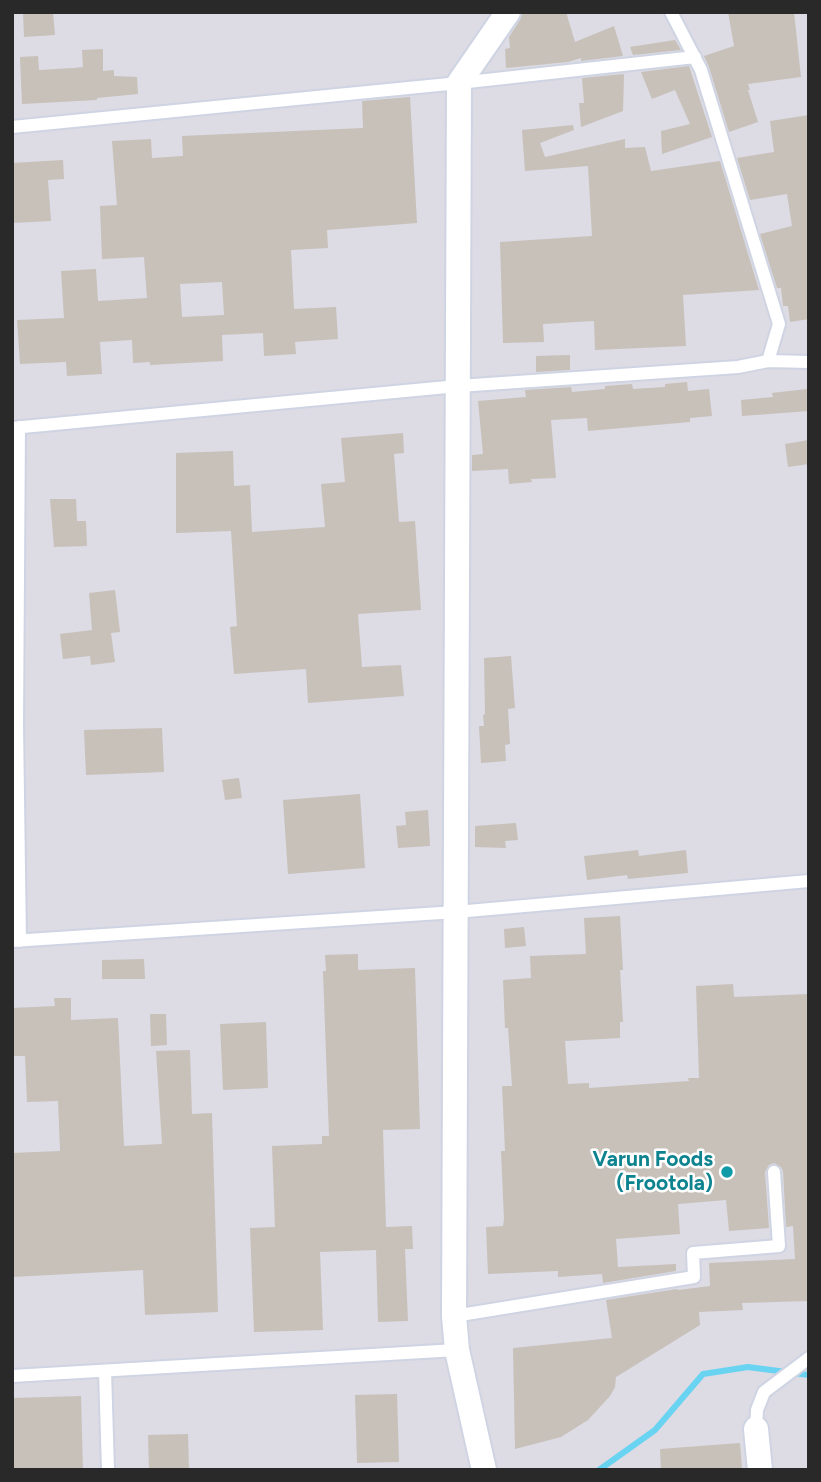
<!DOCTYPE html>
<style>
body{margin:0}
#map{position:relative;width:821px;height:1482px;overflow:hidden;background:#ece4da;font-family:Figtree,sans-serif}
canvas{display:block}
.frame{position:absolute;inset:0;border:14px solid #292929;pointer-events:none}
</style>
<div id="map">
<canvas width="821" height="1482"></canvas>
<div class="frame"></div>
</div>
<script>
const g = document.querySelector('canvas').getContext('2d');
g.lineJoin = 'round';
function fillPath(path, color) { g.fillStyle = color; g.fill(path, 'evenodd'); }
const shape = rows => new Path2D(rows.map(r => 'M' + r).join(''));
function trace(path, color, width, dash) { g.strokeStyle = color; g.lineWidth = width; g.lineCap = dash ? 'butt' : 'round'; g.setLineDash(dash || []); g.stroke(path); }
function write(font, color, halo, rows, align = 'center') {
  g.font = font + ' Figtree,sans-serif'; g.lineWidth = 5; g.setLineDash([]); g.textBaseline = 'middle'; g.strokeStyle = halo; g.fillStyle = color; for (const [text, x, y, turn = 0] of rows) {
    g.save(); g.translate(x, y); g.rotate((+turn || 0) * Math.PI / 180); g.textAlign = isNaN(turn) ? turn : align; if (halo) g.strokeText(text, 0, 0); g.fillText(text, 0, 0); g.restore();
  }
}
fillPath(shape([
 [12,12,809,12,809,1470,12,1470]
]), '#dddbe4');
trace(shape([
 [599,1470,655,1430,703,1374,748,1367,809,1375]
]), '#69d3f2', 6);
fillPath(shape([
 [23,12,53,12,55,35,24,37],
 [523,12,566,12,575,42,614,26,623,56,581,61,581,58,568,62,506,68,505,49,510,48,509,37,520,20],
 [728,12,794,12,801,77,748,84,750,90,748,90,758,122,729,132,709,67,704,56,734,46],
 [675,40,681,50,633,55,630,47],
 [103,49,103,71,114,70,114,76,137,77,138,94,97,98,97,100,22,104,20,57,38,56,39,70,73,68,83,67,82,50],
 [689,66,712,137,662,154,661,131,690,124,675,90,652,99,641,72],
 [624,74,623,111,581,127,579,103,584,103,582,78],
 [410,97,417,223,327,230,328,248,291,250,294,309,336,307,338,339,295,342,296,354,264,356,263,333,222,335,223,361,150,365,150,362,133,363,132,340,100,342,102,374,67,376,66,362,20,364,17,320,64,318,61,271,96,269,98,301,147,298,144,257,102,259,100,206,117,205,112,141,151,139,152,158,183,156,182,136,363,128,362,101],
 [222,282,224,315,182,317,180,284],
 [809,115,809,319,790,322,788,306,783,306,781,288,777,288,760,234,792,226,787,194,750,200,737,158,774,152,770,121],
 [573,125,574,130,540,143,545,157,625,139,625,148,645,147,651,171,720,161,759,290,683,295,686,346,595,350,594,321,543,324,544,342,503,343,500,242,592,236,588,166,525,171,522,130],
 [63,160,64,179,48,180,51,221,12,223,12,163],
 [570,355,570,370,536,372,536,356],
 [687,382,688,391,709,389,712,416,690,418,690,422,588,431,587,418,551,420,556,478,531,479,532,482,509,484,508,469,472,471,472,455,483,454,478,401,526,397,525,390,571,387,572,392,605,389,605,386,632,384,633,389,665,387,665,384],
 [807,389,809,411,742,416,741,400,773,397,772,393],
 [403,433,404,453,394,454,399,522,415,521,421,610,358,614,362,667,401,665,404,696,308,703,306,669,234,674,230,627,237,626,231,531,176,533,176,453,233,451,234,486,250,485,252,532,325,527,321,484,345,482,341,438],
 [809,440,809,464,788,467,785,444],
 [50,499,76,499,77,521,86,521,87,546,54,547],
 [115,590,120,632,111,633,115,662,91,665,90,656,63,659,60,634,92,630,89,593],
 [511,656,515,708,508,709,510,744,505,745,506,761,481,763,479,726,484,726,483,715,485,714,484,658],
 [162,728,164,772,86,775,84,730],
 [239,778,242,798,225,800,222,780],
 [360,794,365,868,288,874,283,800],
 [428,810,430,846,398,848,396,826,406,825,405,812],
 [516,823,518,840,505,841,506,848,475,847,475,826],
 [638,850,639,856,686,850,688,873,628,879,627,875,587,880,584,856],
 [620,916,623,970,620,970,623,1022,620,1022,620,1038,565,1041,568,1084,589,1083,589,1088,689,1081,688,1078,699,1078,696,986,733,984,734,997,809,994,809,1301,742,1303,743,1310,699,1312,700,1325,616,1377,615,1387,610,1396,588,1420,561,1437,515,1449,513,1348,612,1338,606,1300,677,1289,678,1290,710,1286,709,1263,795,1259,793,1226,786,1227,783,1171,781,1167,774,1163,769,1165,765,1172,769,1228,729,1231,726,1200,678,1204,680,1234,616,1239,618,1267,676,1264,676,1271,603,1283,602,1274,558,1277,558,1271,488,1274,486,1227,503,1226,504,1219,501,1151,505,1151,502,1086,512,1086,508,1028,505,1028,503,980,531,978,530,956,586,954,584,918],
 [524,927,526,946,505,948,504,929],
 [358,954,358,970,415,968,420,1129,383,1130,386,1227,412,1226,413,1249,405,1249,408,1321,378,1322,376,1250,320,1252,323,1330,254,1332,250,1228,275,1227,272,1146,322,1144,322,1136,329,1136,323,971,326,971,325,955],
 [144,959,145,979,102,979,102,960],
 [54,998,71,998,71,1020,118,1018,124,1146,162,1144,156,1051,190,1050,192,1114,212,1113,218,1312,145,1315,143,1270,12,1277,12,1153,60,1151,58,1101,27,1102,25,1056,12,1056,12,1008,55,1006],
 [150,1014,166,1014,167,1045,151,1046],
 [266,1022,268,1088,223,1090,220,1024],
 [397,1394,399,1462,357,1463,355,1395],
 [81,1396,83,1470,12,1470,12,1398],
 [188,1434,189,1470,149,1470,148,1435],
 [740,1443,742,1470,661,1470,660,1449]
]), '#c7c1ba');
const service = shape([
 [12,127,459,83,695,57],
 [768,361,809,362],
 [19,427,17,723,20,941],
 [12,428,458,386,738,367,768,361,779,324,701,70,671,12],
 [12,941,456,912,809,881],
 [454,1316,694,1277,693,1253,779,1246,774,1172],
 [105,1371,108,1470],
 [12,1376,457,1350],
 [756,1429,757,1410,764,1392,809,1358]
]);
const minor = shape([
 [756,1429,760,1470],
 [484,1470,457,1350,454,1316,459,83,508,12]
]);
trace(service, '#cfd4e3', 16);
trace(minor, '#cfd4e3', 28);
trace(service, '#fff', 12);
trace(minor, '#fff', 24);
for (const [x, y, r, color] of [
 [727,1172,7,"#0f9aa8"]
]) { const dot = new Path2D(); dot.arc(x, y, r, 0, 2 * Math.PI); g.fillStyle = color; g.fill(dot); trace(dot, '#fff', 2.5); }
write('bold 21px', '#0d838f', '#fff', [
 ["Varun Foods",713,1160],
 ["(Frootola)",713,1184]
], 'right');
</script>
